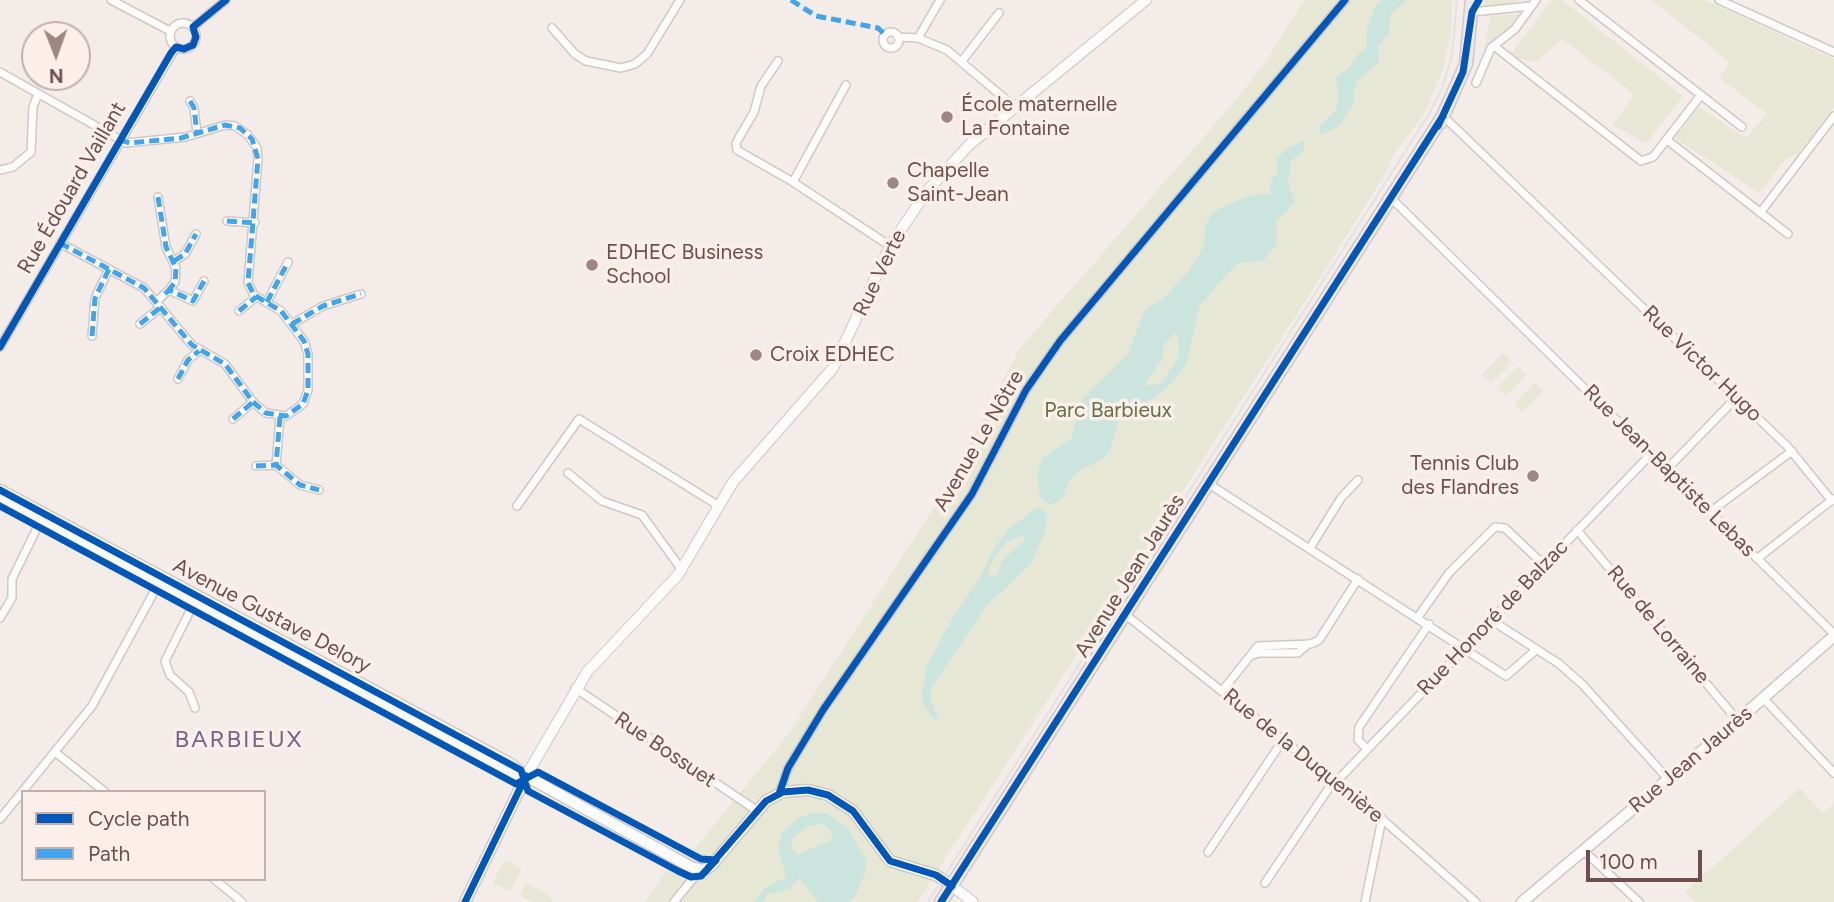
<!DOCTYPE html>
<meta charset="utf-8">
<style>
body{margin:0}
#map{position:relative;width:1834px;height:902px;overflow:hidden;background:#f4ece9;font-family:Figtree,sans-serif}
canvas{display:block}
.legend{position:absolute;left:21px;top:790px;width:245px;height:91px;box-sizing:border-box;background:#fcefe9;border:2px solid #c3afab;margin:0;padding:9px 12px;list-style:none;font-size:21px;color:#6e4f4d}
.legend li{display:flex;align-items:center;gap:14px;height:35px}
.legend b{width:35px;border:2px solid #c3afab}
.north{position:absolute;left:21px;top:21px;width:70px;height:70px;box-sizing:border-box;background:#fcefe9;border:2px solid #c3afab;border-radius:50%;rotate:179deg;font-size:19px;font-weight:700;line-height:28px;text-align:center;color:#6e4f4d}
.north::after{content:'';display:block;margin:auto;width:24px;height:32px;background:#9d8684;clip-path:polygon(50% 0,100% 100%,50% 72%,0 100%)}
.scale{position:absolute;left:1586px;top:850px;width:116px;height:32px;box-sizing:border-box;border:4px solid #6e4f4d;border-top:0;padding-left:9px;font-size:21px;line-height:24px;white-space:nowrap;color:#6e4f4d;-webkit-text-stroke:5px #fcefe9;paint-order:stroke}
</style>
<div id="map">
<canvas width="1834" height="902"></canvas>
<ul class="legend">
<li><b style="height:9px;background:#0057b8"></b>Cycle path</li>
<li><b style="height:9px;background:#41a4ed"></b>Path</li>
</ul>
<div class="north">N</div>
<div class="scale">100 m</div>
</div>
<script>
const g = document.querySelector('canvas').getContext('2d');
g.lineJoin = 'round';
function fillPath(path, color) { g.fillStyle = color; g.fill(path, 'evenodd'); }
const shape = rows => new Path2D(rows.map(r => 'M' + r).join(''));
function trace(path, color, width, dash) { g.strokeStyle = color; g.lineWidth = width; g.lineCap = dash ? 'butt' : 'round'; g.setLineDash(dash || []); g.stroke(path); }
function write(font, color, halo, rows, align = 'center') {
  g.font = font + ' Figtree,sans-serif'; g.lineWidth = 7; g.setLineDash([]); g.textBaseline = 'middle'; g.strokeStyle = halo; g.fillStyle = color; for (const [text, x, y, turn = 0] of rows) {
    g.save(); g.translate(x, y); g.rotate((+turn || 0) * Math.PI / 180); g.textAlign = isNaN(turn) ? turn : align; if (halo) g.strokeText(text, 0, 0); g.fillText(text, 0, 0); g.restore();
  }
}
fillPath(shape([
 [1304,0,1452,0,1451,34,1442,72,1425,112,1391,159,1386,173,1308,297,917,902,645,902,683,847,693,851,789,733,941,497,1020,348,1230,107,1265,63],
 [1484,0,1523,0,1485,8],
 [1552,0,1562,0,1683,96,1646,144,1613,125,1634,94,1562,39,1536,62,1509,56],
 [1651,0,1705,0,1834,59,1834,107,1799,153,1785,160,1759,193,1675,138,1699,107,1746,138,1767,114,1719,78,1730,62],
 [1519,14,1508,31,1484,50,1491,16],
 [1503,353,1512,362,1491,383,1482,374],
 [1518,366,1526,375,1505,396,1497,387],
 [1535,382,1543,391,1522,412,1514,403],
 [1800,788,1823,813,1834,803,1834,902,1696,902,1685,892],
 [507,860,522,869,510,892,493,883,503,862],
 [526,882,553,898,551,902,533,902,520,896]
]), '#e6e8d5');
fillPath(shape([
 [1383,0,1407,0,1390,15,1389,33,1378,46,1379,62,1358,80,1353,95,1354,104,1339,126,1321,135,1318,128,1334,113,1339,101,1336,77,1348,69,1359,53,1367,48,1367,28,1376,4],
 [1304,140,1304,150,1291,161,1288,183,1295,202,1276,222,1277,245,1263,261,1238,263,1222,279,1199,307,1187,362,1172,383,1154,398,1122,413,1109,452,1104,458,1076,473,1069,481,1063,497,1051,506,1040,498,1037,475,1042,458,1071,439,1083,398,1127,355,1145,310,1162,299,1189,271,1204,246,1205,227,1212,214,1224,206,1252,195,1270,194,1271,180,1277,174,1277,159,1285,150],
 [1176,332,1180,355,1161,383,1147,386,1146,382,1163,358,1164,344],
 [1038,507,1047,514,1047,518,1045,533,1030,565,987,605,932,687,930,697,939,722,936,721,925,708,922,695,926,668,953,617,980,578,993,550,1008,529],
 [1019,536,1024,537,1024,541,1002,561,997,575,990,577,988,571,996,554,1007,542],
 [812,813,826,813,846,826,865,858,866,870,855,896,849,902,818,902,799,878,789,889,768,894,763,902,754,902,765,888,786,877,778,849,782,832,797,819],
 [824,824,832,832,831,840,797,855,791,848,793,838,808,826]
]), '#cce4de');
const minor = shape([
 [111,0,170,31],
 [1579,0,1742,127],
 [1719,0,1834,52],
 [1472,12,1531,6],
 '170 36a13 13 0 1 1 26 0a13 13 0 1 1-26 0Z',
 [193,27,226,0],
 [552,28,575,54,586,61,621,68,635,64,647,54,680,0],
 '883 40a8 8 0 1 1 16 0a8 8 0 1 1-16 0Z',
 [899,37,918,38,947,50,1016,108],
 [918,38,940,0],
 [1494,46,1641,161,1653,157,1701,95],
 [778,61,761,86,754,112,736,143,737,150,793,182,890,246],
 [962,61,999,13],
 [0,72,126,143,186,137,225,125,235,126,248,135,257,148,258,159,248,283,254,295,281,311,304,341,308,354,308,390,303,404,286,416,266,413,253,402,225,364,192,345,144,288,60,243],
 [1476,83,1491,48,1515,29,1536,0],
 [190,101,194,108,197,133],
 [1443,116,1787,446,1832,501],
 [1667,140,1788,234],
 [0,170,13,167,31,152,33,107,38,94],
 [793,182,846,85],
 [158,197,166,247,176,268,175,282,169,290],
 [1390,197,1834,634],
 [1760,213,1834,116],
 [227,221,255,223],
 [174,261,185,254,196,234],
 [157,301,169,290,193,301,204,281],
 [267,302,288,262],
 [239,311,256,297],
 [140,324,161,307],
 [292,324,323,306,361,294],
 [92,336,95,298,109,269],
 [0,347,176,47],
 [178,379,188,360,199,351],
 [280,417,276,465,300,485,319,490],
 [233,419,253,402],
 [256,466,276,465],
 [1667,469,1736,398],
 [568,473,602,501,642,515,682,570],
 [1209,484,1506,676,1537,649],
 [517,506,579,419,719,506],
 [1710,512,1792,451],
 [1577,530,1738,721],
 [1310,548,1341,498,1358,480],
 [1758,558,1833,499],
 [194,603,165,661,170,675,189,692,195,708],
 [1126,615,1382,819,1476,902],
 [1418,617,1449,573,1495,527,1505,528,1544,565],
 [0,618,12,598,12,579,41,520],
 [1491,620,1558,663,1582,684,1668,779],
 [1250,656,1259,653,1298,653,1308,644],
 [575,688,756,810],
 [1222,691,1258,646,1311,644,1319,640,1358,579],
 [1764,699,1834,773],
 [1367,749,1358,740,1359,727,1429,624],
 [55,752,105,792],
 [1335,783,1651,454],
 [779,794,788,768,823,710,972,494,1026,390,1060,341,1345,0],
 [0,819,92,706,160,581],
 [1584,851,1639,902],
 [1208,852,1283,740],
 [214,879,242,902],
 [1265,883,1333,782],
 [674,902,700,870],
 [1365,902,1382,819]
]);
const tertiary = shape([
 [526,776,587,672,678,575,733,482,833,368,890,246,927,191,969,145,1146,0],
 [952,886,973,902]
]);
const secondary = shape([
 [0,490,511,764,526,776,691,867,703,870,710,867,766,801,783,792,808,790,828,795,853,811,890,861,936,875,952,886],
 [0,498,518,777,526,776],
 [465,902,526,776],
 [1522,902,1729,728,1834,636]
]);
const primary = shape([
 [1440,123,1466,64,1472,0],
 [941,902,1443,116]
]);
trace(minor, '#d1c7c4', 10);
trace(tertiary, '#d1c7c4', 12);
trace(secondary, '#d2c7c6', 13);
trace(primary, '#d3c7c6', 15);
trace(minor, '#fdfcfc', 7);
trace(tertiary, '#fdfcfc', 10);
trace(secondary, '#fdfcfc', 10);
trace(primary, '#f0e9e5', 12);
trace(shape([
 [928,902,1429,114,1442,88,1452,56,1457,0]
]), '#e2e1e3', 2);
trace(shape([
 [791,0,816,16,878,28,885,35],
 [190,101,194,108,197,133],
 [158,197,166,247,176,268,175,282,169,290],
 [227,221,255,223],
 [60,243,144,288,192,345,225,364,253,402,266,413,286,416,303,404,308,390,308,354,304,341,281,311,254,295,248,283,258,159,252,139,240,128,225,125,181,138,130,143,120,140],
 [174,261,185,254,196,234],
 [165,294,169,290,193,301,204,281],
 [267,302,288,262],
 [239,311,256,297],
 [140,324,161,307],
 [292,324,323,306,361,294],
 [92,336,95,298,109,269],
 [178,379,188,360,199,351],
 [280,417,276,465,300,485,319,490],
 [233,419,253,402],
 [256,466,276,465]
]), '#41a4ed', 5, [10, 5]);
trace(shape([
 [1438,126,1463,72,1472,12,1479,0],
 [0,347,171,53,176,47,184,49,193,45,196,37,193,27,226,0],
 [0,490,521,770,528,791,678,871,691,877,701,876,716,860],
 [0,506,516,784,538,772,701,859,716,860],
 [779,794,788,768,823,710,972,494,1026,390,1060,341,1345,0],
 [708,868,766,801,783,792,808,790,828,795,853,811,890,861,936,875,952,886],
 [465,902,526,776],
 [941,902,1443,116]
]), '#0057b8', 7);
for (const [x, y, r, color] of [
 [947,117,7,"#9d8684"],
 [893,183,7,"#9d8684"],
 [592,265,7,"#9d8684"],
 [756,355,7,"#9d8684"],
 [1533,476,7,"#9d8684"]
]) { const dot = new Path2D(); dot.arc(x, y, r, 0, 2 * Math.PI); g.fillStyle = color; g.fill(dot); trace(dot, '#fcefe9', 2.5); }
write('21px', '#6e4f4d', '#fcefe9', [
 ["École maternelle",961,105],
 ["La Fontaine",961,129],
 ["Chapelle",907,171],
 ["Saint-Jean",907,195],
 ["EDHEC Business",606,253],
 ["School",606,277],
 ["Croix EDHEC",770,355],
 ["Tennis Club",1519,464,"right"],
 ["des Flandres",1519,488,"right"]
], 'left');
write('21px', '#6e4f4d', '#fcefe9', [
 ["Rue Édouard Vaillant",72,188,-60],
 ["Rue Verte",880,273,-64],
 ["Rue Victor Hugo",1702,364,44],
 ["Avenue Le Nôtre",979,441,-60],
 ["Rue Jean-Baptiste Lebas",1669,471,45],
 ["Avenue Jean Jaurès",1130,576,-58],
 ["Avenue Gustave Delory",272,616,28],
 ["Rue Honoré de Balzac",1493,618,-46],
 ["Rue de Lorraine",1658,625,50],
 ["Rue Bossuet",665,750,34],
 ["Rue de la Duquenière",1303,756,39],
 ["Rue Jean Jaurès",1691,760,-40]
]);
write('21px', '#617346', '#fcefe9', [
 ["Parc Barbieux",1108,411]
]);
g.letterSpacing = '2px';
write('24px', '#72658b', '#fcefe9', [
 ["BARBIEUX",239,740]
]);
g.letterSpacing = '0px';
</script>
